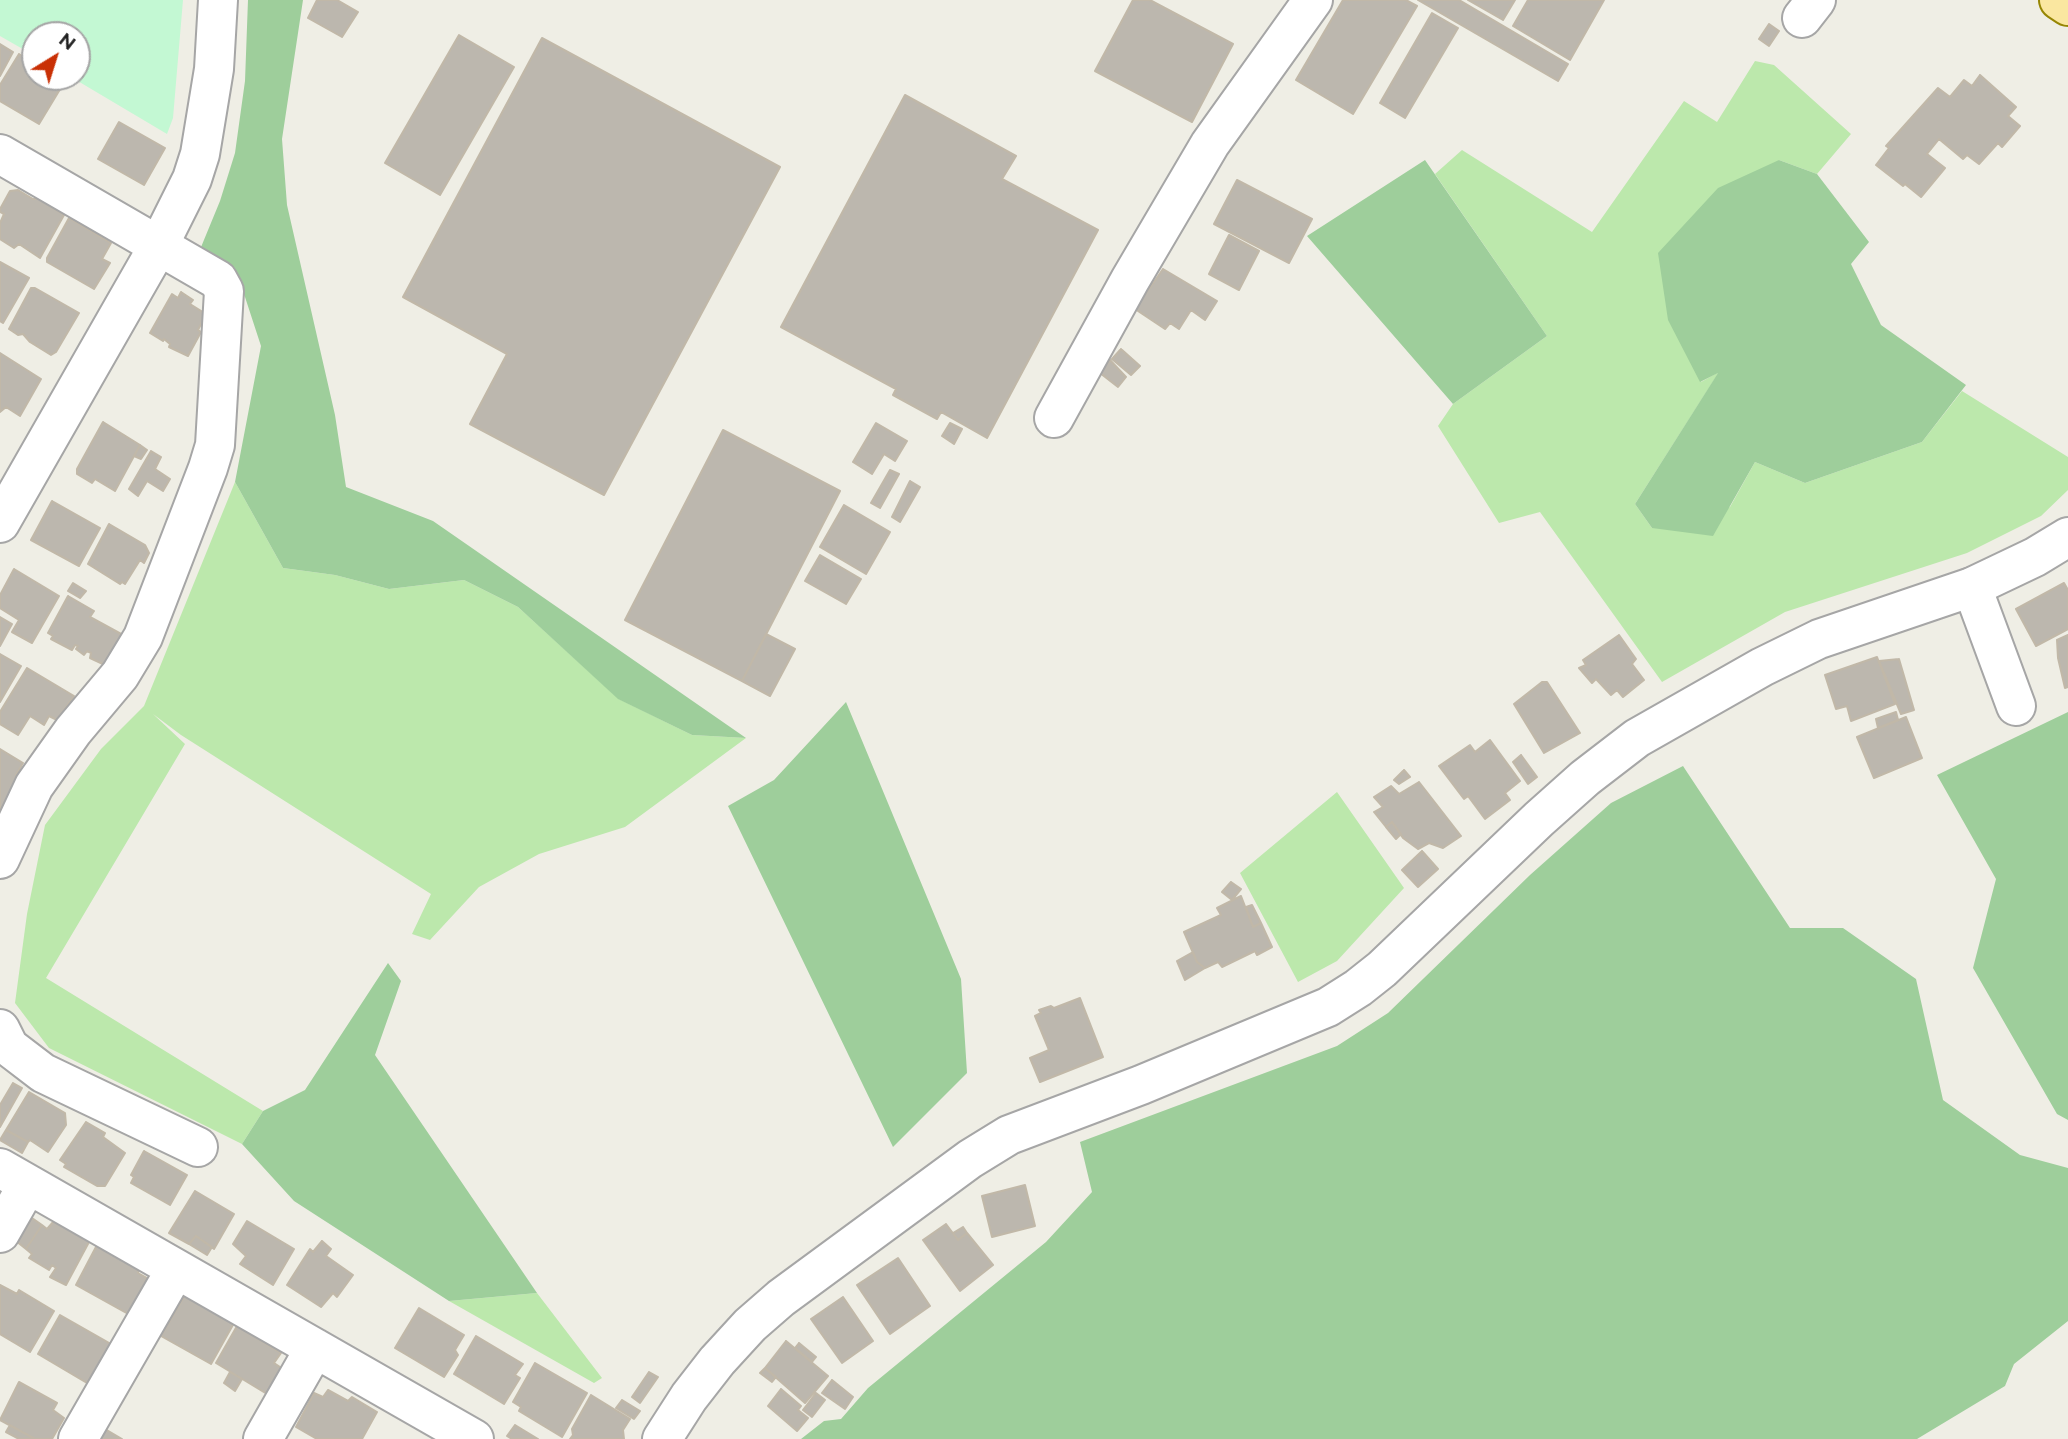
<!DOCTYPE html>
<style>
body{margin:0}
#map{position:relative;width:2068px;height:1439px;overflow:hidden;background:#efeee5;font-family:Raleway,sans-serif}
canvas{display:block}
.north{position:absolute;left:21px;top:21px;width:70px;height:70px;box-sizing:border-box;background:#fff;border:2px solid #a5a5a5;border-radius:50%;rotate:38deg;font-size:19px;font-weight:700;line-height:28px;text-align:center;color:#1f1f1f}
.north::after{content:'';display:block;margin:auto;width:24px;height:32px;background:#c93005;clip-path:polygon(50% 0,100% 100%,50% 72%,0 100%)}
</style>
<div id="map">
<canvas width="2068" height="1439"></canvas>
<div class="north">N</div>
</div>
<script>
const g = document.querySelector('canvas').getContext('2d');
g.lineJoin = 'round';
function fillPath(path, color) { g.fillStyle = color; g.fill(path, 'evenodd'); }
const shape = rows => new Path2D(rows.map(r => 'M' + r).join(''));
function trace(path, color, width, dash) { g.strokeStyle = color; g.lineWidth = width; g.lineCap = dash ? 'butt' : 'round'; g.setLineDash(dash || []); g.stroke(path); }
fillPath(shape([
 [1755,61,1774,65,1851,134,1817,174,1779,160,1701,382,1719,372,1635,504,1652,528,1730,507,1755,462,1805,483,1922,442,1962,391,2068,457,2068,490,2041,516,1967,553,1785,612,1662,682,1540,512,1499,523,1438,426,1453,404,1547,336,1435,174,1462,150,1592,232,1684,101,1717,122],
 [235,482,283,568,335,575,389,589,464,580,518,607,619,699,692,735,746,738,625,827,539,854,479,887,430,940,412,934,431,894,181,735,153,714,185,744,46,978,263,1111,242,1144,49,1048,15,1003,27,914,45,825,101,749,144,706],
 [1337,792,1404,888,1337,961,1298,982,1240,873],
 [537,1293,602,1378,594,1383,449,1301]
]), '#bce8ac');
fillPath(shape([
 [248,0,303,0,282,139,287,205,335,415,346,487,433,521,746,738,692,735,618,699,518,607,464,580,389,589,335,575,283,568,235,482,261,346,245,297,232,272,199,252,220,201,235,153,245,81],
 [1425,160,1547,336,1453,404,1307,236],
 [1779,160,1817,174,1869,242,1851,264,1881,325,1966,385,1922,442,1805,483,1755,462,1713,536,1652,528,1635,504,1718,373,1700,382,1668,320,1658,253,1718,188],
 [846,702,961,979,967,1073,893,1147,728,806,774,780],
 [2068,712,2068,1120,2057,1114,1973,968,1996,879,1937,775],
 [1683,766,1790,928,1843,928,1916,979,1943,1100,2020,1155,2068,1168,2068,1321,2014,1364,2005,1386,1917,1439,801,1439,824,1421,841,1419,868,1388,1046,1242,1092,1192,1080,1142,1337,1046,1388,1013,1530,875,1611,803],
 [388,963,401,981,375,1055,537,1293,449,1301,294,1201,242,1144,263,1111,305,1090]
]), '#9ece9b');
fillPath(shape([
 [0,0,183,0,173,118,167,134,71,77,77,77,77,35,35,35,35,56,0,36]
]), '#c3f8d3');
const building = shape([
 [317,0,337,0,358,12,342,37,308,18,317,0],
 [1133,0,1150,0,1233,44,1192,122,1095,71,1133,0],
 [1343,0,1406,0,1417,6,1353,114,1296,80,1343,0],
 [1418,0,1459,0,1568,64,1558,81,1418,0],
 [1468,0,1515,0,1503,20,1468,0],
 [1528,0,1604,0,1570,60,1513,26,1528,0],
 [1432,13,1458,28,1405,118,1380,103,1432,13],
 [1769,24,1779,31,1769,46,1759,39,1769,24],
 [459,35,514,67,440,195,385,163,459,35],
 [542,38,780,167,604,495,470,424,507,354,403,297,542,38],
 [0,44,13,52,0,76,0,44],
 [19,54,35,63,35,77,58,77,65,81,39,124,0,101,0,85,19,54],
 [1980,75,2016,107,2008,116,2020,126,2002,147,1998,143,1979,164,1967,155,1963,159,1939,139,1927,154,1945,168,1921,197,1905,184,1903,186,1876,165,1889,148,1886,146,1938,88,1950,97,1964,80,1972,86,1980,75],
 [905,95,1016,156,1002,179,1098,230,987,438,941,412,937,419,893,395,896,389,781,327,905,95],
 [119,122,165,148,144,185,98,159,119,122],
 [1237,180,1312,219,1289,263,1214,224,1237,180],
 [18,190,33,199,39,199,64,215,40,258,19,244,14,248,0,239,0,223,4,214,0,212,0,209,10,191,18,190],
 [69,218,111,243,102,259,110,263,94,289,47,262,47,258,69,218],
 [1229,235,1259,251,1239,290,1209,274,1229,235],
 [0,262,29,278,3,323,0,321,0,262],
 [1163,269,1217,301,1205,320,1191,310,1179,329,1170,323,1165,329,1135,309,1163,269],
 [31,288,35,288,79,313,56,352,51,355,30,342,23,334,18,335,9,329,31,288],
 [181,292,193,300,190,304,206,314,198,330,201,332,188,356,169,347,170,344,164,339,163,341,150,333,172,294,178,298,181,292],
 [1121,349,1140,366,1131,375,1112,359,1121,349],
 [0,353,41,379,20,416,6,407,0,412,0,353],
 [1110,360,1126,377,1118,387,1100,373,1110,360],
 [103,422,140,445,115,491,95,479,92,483,77,474,77,469,103,422],
 [876,423,907,441,895,461,884,454,872,474,853,462,876,423],
 [950,423,962,429,954,444,942,436,950,423],
 [723,430,840,491,742,681,625,620,723,430],
 [140,445,147,450,141,459,134,456,140,445],
 [151,451,161,457,155,469,170,479,163,491,147,481,138,496,129,489,151,451],
 [890,470,899,474,880,508,871,503,890,470],
 [910,481,920,487,900,522,892,517,910,481],
 [52,501,100,528,79,566,31,540,52,501],
 [844,505,890,532,866,574,820,547,844,505],
 [109,524,145,545,149,553,144,563,140,560,125,584,122,582,120,584,88,564,109,524],
 [820,555,861,579,846,604,805,581,820,555],
 [14,569,59,596,32,643,12,632,19,620,0,608,0,595,14,569],
 [73,583,86,591,80,598,68,591,73,583],
 [2064,583,2068,590,2068,629,2036,646,2016,609,2064,583],
 [68,596,94,611,90,617,123,635,105,665,90,658,91,653,87,651,84,655,76,649,78,646,75,645,72,650,51,639,53,636,48,633,68,596],
 [0,617,12,624,0,646,0,617],
 [766,634,795,649,770,696,742,681,766,634],
 [1619,635,1636,659,1632,664,1644,680,1623,697,1617,690,1611,695,1596,679,1592,683,1579,668,1586,665,1583,660,1619,635],
 [2068,635,2068,687,2065,688,2058,658,2057,640,2068,635],
 [0,654,21,666,0,702,0,654],
 [1877,657,1895,704,1851,721,1847,706,1836,709,1825,675,1877,657],
 [1899,659,1914,710,1901,714,1879,661,1899,659],
 [27,668,74,696,57,720,49,716,44,725,30,716,18,735,0,724,0,712,27,668],
 [1542,682,1547,682,1580,733,1544,753,1514,704,1542,682],
 [1896,712,1898,720,1878,728,1876,719,1896,712],
 [1906,717,1922,758,1874,778,1857,737,1906,717],
 [1490,740,1520,781,1505,793,1510,800,1485,819,1468,796,1464,799,1439,766,1470,745,1475,752,1490,740],
 [0,749,23,763,16,775,19,778,2,809,0,808,0,749],
 [1521,755,1537,777,1528,784,1513,762,1521,755],
 [1404,770,1410,777,1399,784,1394,780,1404,770],
 [1419,782,1461,836,1443,848,1429,843,1418,849,1403,838,1392,822,1386,827,1374,812,1383,807,1374,797,1391,786,1399,794,1419,782],
 [1392,822,1401,834,1396,839,1386,827,1392,822],
 [1422,851,1438,869,1418,887,1402,870,1422,851],
 [1231,882,1241,889,1232,900,1222,892,1231,882],
 [1241,896,1253,927,1261,923,1272,947,1257,955,1255,951,1222,967,1218,962,1205,968,1197,962,1184,932,1221,915,1217,908,1241,896],
 [1252,905,1261,923,1253,927,1246,907,1252,905],
 [1193,952,1197,962,1205,968,1185,980,1177,961,1193,952],
 [1080,998,1103,1057,1040,1082,1030,1058,1049,1050,1035,1016,1041,1013,1039,1010,1051,1006,1054,1008,1080,998],
 [13,1083,22,1088,0,1127,0,1105,13,1083],
 [29,1092,65,1113,66,1125,48,1152,30,1140,28,1142,6,1130,29,1092],
 [86,1122,105,1133,103,1137,125,1153,105,1186,97,1186,64,1167,66,1164,60,1160,86,1122],
 [6,1130,28,1142,22,1153,0,1140,6,1130],
 [144,1151,187,1175,170,1205,131,1183,134,1177,131,1175,144,1151],
 [1025,1185,1035,1226,992,1237,982,1196,1025,1185],
 [195,1191,234,1214,214,1249,196,1236,189,1244,169,1233,195,1191],
 [32,1218,42,1225,26,1249,16,1241,32,1218],
 [54,1221,89,1242,66,1285,50,1277,56,1268,52,1265,49,1270,29,1258,32,1254,26,1249,42,1225,47,1229,54,1221],
 [247,1221,294,1249,273,1285,240,1264,246,1256,233,1244,247,1221],
 [946,1224,958,1240,967,1233,993,1265,960,1291,923,1240,946,1224],
 [963,1227,967,1233,958,1240,953,1233,963,1227],
 [196,1236,212,1247,207,1255,189,1244,196,1236],
 [322,1241,331,1249,326,1256,353,1275,337,1297,333,1293,321,1307,287,1285,310,1249,313,1252,322,1241],
 [97,1245,139,1269,138,1273,147,1278,130,1315,76,1285,97,1245],
 [898,1258,930,1306,890,1334,857,1285,898,1258],
 [0,1285,17,1294,19,1290,54,1311,30,1352,0,1334,0,1285],
 [185,1295,234,1323,211,1364,161,1336,185,1295],
 [843,1297,873,1341,842,1363,811,1319,843,1297],
 [419,1308,464,1335,455,1350,458,1355,444,1377,395,1348,419,1308],
 [60,1315,111,1344,87,1383,38,1354,60,1315],
 [237,1326,281,1353,274,1363,283,1369,267,1394,216,1363,237,1326],
 [476,1336,523,1364,515,1375,520,1378,504,1404,454,1374,476,1336],
 [786,1341,828,1376,805,1403,765,1368,786,1341],
 [799,1343,816,1357,812,1362,795,1348,799,1343],
 [535,1363,587,1393,562,1437,519,1411,521,1407,513,1402,535,1363],
 [765,1368,776,1377,772,1382,760,1373,765,1368],
 [230,1372,242,1379,235,1391,224,1383,230,1372],
 [649,1372,658,1377,640,1403,632,1397,649,1372],
 [832,1380,853,1397,845,1409,822,1393,832,1380],
 [19,1382,57,1403,53,1410,64,1418,52,1439,35,1439,0,1420,19,1382],
 [781,1389,801,1406,798,1410,808,1418,797,1431,768,1406,781,1389],
 [328,1390,348,1401,352,1397,377,1412,362,1439,317,1439,296,1427,314,1393,323,1397,328,1390],
 [816,1393,825,1400,812,1417,803,1410,816,1393],
 [591,1395,630,1419,623,1430,624,1439,570,1439,573,1435,572,1429,591,1395],
 [622,1400,640,1411,634,1419,616,1408,622,1400],
 [10,1425,35,1439,19,1439,6,1432,10,1425],
 [515,1425,538,1439,512,1439,507,1436,515,1425],
 [105,1429,122,1439,99,1439,105,1429]
]);
fillPath(building, '#bcb7ae');
trace(building, '#c1b8a8', 2);
const minor = shape([
 [1802,18,1816,0],
 [0,154,218,280,224,291,215,445,208,468,143,637,120,675,73,731,34,786,0,859],
 [1054,418,1130,280,1210,144,1313,0],
 [1972,587,2016,706],
 [0,1029,9,1047,43,1073,198,1147],
 [0,1168,474,1439],
 [0,1233,28,1184],
 [78,1439,176,1269],
 [263,1439,315,1348]
]);
const tertiary = shape([
 [0,523,159,245,192,179,200,154,214,69,218,0],
 [662,1439,689,1397,717,1361,750,1325,781,1298,970,1159,1009,1135,1141,1085,1328,1007,1358,988,1382,969,1539,819,1585,778,1637,738,1762,667,1819,639,1972,587,2035,557,2068,537]
]);
const primary = shape([
 [2059,0,2068,6]
]);
trace(minor, '#a6a6a6', 42);
trace(tertiary, '#a6a6a6', 42);
trace(primary, '#968604', 42);
trace(minor, '#fff', 38);
trace(tertiary, '#fff', 38);
trace(primary, '#fae7a0', 38);
</script>
